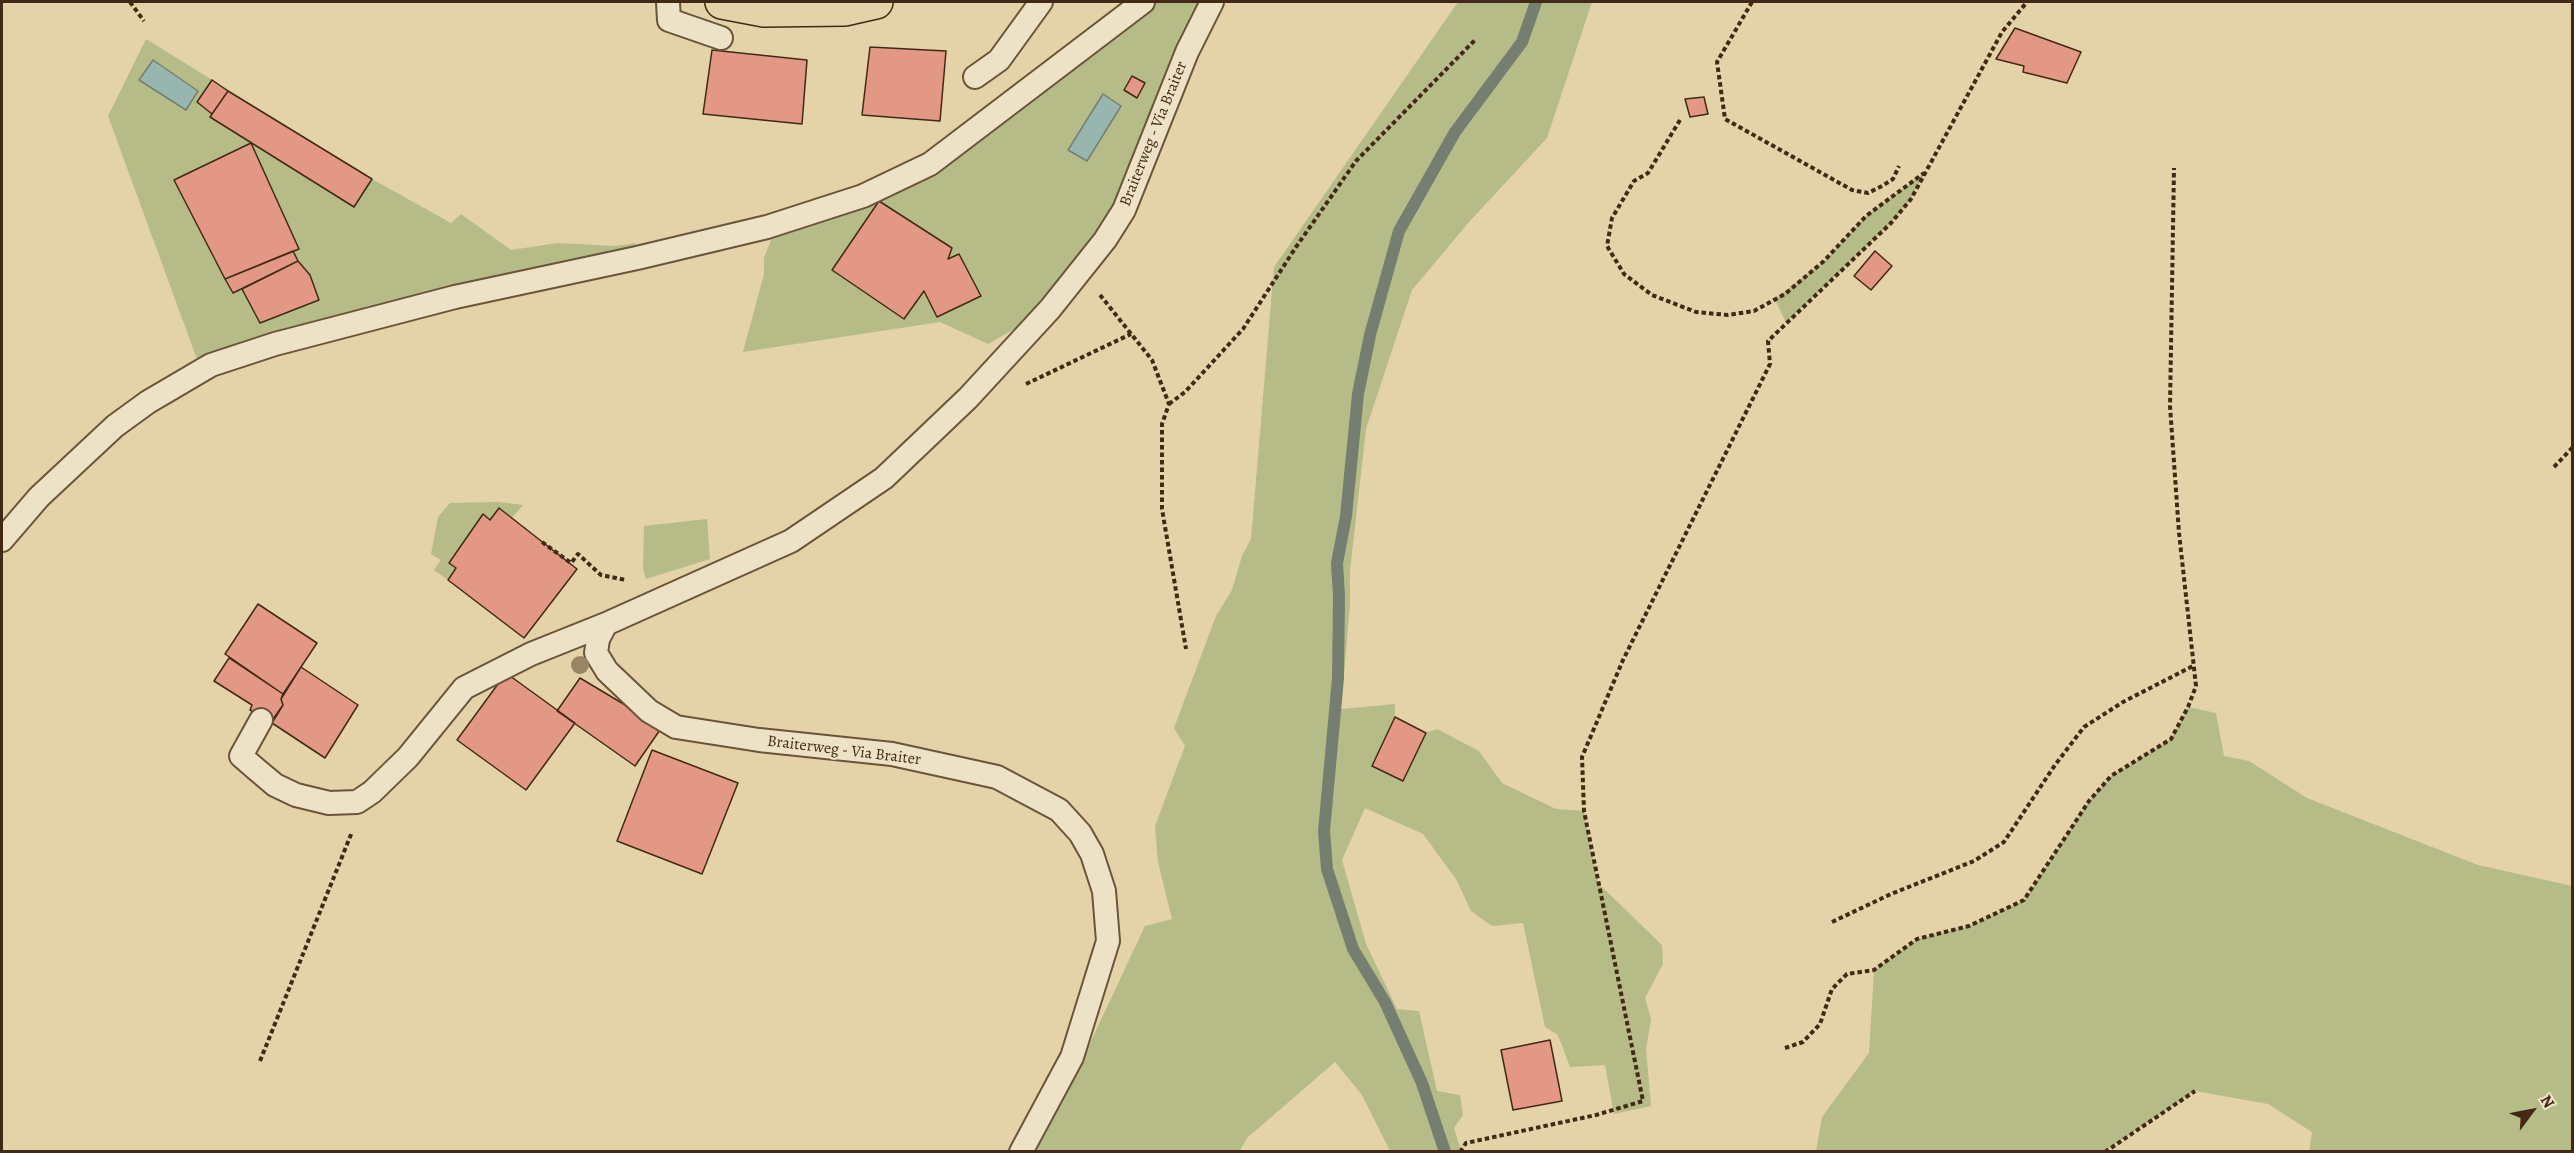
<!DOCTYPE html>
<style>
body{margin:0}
#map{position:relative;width:2574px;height:1153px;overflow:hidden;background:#e4d3a8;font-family:Alegreya,serif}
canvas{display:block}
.frame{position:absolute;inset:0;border:3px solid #422915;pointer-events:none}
.north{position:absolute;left:2502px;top:1081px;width:60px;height:60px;-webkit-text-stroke:4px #ede2c6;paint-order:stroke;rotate:58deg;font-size:16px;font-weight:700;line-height:24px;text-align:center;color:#422915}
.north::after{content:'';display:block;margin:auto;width:21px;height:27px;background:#422915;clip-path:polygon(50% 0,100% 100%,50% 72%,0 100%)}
</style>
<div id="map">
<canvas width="2574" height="1153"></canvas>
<div class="frame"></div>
<div class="north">N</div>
</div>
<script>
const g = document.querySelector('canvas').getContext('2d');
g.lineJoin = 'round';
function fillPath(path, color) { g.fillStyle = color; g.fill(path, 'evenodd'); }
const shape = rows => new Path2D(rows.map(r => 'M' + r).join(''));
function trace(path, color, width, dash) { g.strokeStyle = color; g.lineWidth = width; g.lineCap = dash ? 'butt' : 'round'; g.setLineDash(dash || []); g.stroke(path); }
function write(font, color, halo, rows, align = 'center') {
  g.font = font + ' Alegreya,serif'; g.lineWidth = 4.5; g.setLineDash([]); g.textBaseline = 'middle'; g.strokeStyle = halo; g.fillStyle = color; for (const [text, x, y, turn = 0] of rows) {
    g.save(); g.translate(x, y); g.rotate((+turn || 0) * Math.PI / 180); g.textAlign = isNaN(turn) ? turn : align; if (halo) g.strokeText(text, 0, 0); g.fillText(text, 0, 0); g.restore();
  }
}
fillPath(shape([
 [1143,2,1212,2,1146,155,1050,309,988,344,940,322,743,352,764,274,764,258,771,240,767,227,930,164],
 [1458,2,1592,2,1547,138,1469,222,1412,290,1366,429,1350,571,1350,604,1341,709,1395,704,1395,717,1372,766,1402,780,1426,733,1437,729,1479,751,1502,783,1556,809,1584,811,1598,883,1662,945,1663,964,1645,998,1651,1019,1646,1049,1651,1106,1614,1114,1605,1065,1570,1067,1558,1035,1545,1027,1523,923,1492,926,1471,911,1456,879,1423,834,1365,808,1342,860,1366,944,1397,1009,1419,1011,1437,1091,1460,1095,1463,1115,1454,1128,1461,1151,1390,1151,1362,1095,1335,1062,1247,1138,1240,1151,1029,1152,1068,1090,1145,926,1172,919,1158,862,1155,826,1185,746,1174,728,1216,616,1232,590,1242,556,1251,539,1274,267],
 [146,39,372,179,451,223,461,214,511,250,557,243,616,246,635,243,637,258,198,362,108,116],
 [1925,172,1911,199,1891,223,1786,323,1775,299,1824,261,1866,216],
 [499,502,523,505,512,518,499,508,490,520,483,515,449,562,456,568,448,580,434,570,441,560,431,554,438,517,450,503],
 [707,519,710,559,646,579,643,569,644,526],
 [2188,707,2216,713,2224,756,2249,761,2307,798,2478,865,2572,886,2572,1151,2309,1151,2312,1132,2268,1104,2195,1091,2105,1151,1816,1151,1822,1117,1869,1053,1874,970,1917,939,1969,926,2024,900,2089,801,2111,776,2171,739]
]), '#b5bc87');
const water = shape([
 [153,60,198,91,186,110,139,80,153,60],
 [1103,94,1121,106,1087,161,1068,150,1103,94]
]);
fillPath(water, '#98b6b0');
trace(water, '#767e72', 1.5);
trace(shape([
 [1445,1152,1422,1083,1385,1002,1353,949,1327,869,1324,831,1338,678,1339,596,1337,563,1346,516,1358,394,1370,335,1399,231,1455,132,1522,42,1536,2]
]), '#767e72', 12);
const building = shape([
 [2015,28,2081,52,2067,83,2023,72,2024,66,1996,59,2015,28],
 [870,47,946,51,940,121,862,115,870,47],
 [712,50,807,60,802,124,703,114,712,50],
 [1132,76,1145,83,1137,98,1124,90,1132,76],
 [212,80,228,91,212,114,197,102,212,80],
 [228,91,372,179,354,207,210,117,228,91],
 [1704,97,1708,114,1690,117,1685,99,1704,97],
 [251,143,299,249,225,279,174,180,251,143],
 [879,201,952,248,948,259,959,254,981,296,937,317,924,291,904,319,832,270,879,201],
 [293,251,298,261,233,293,225,279,293,251],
 [1875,251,1892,266,1871,290,1854,276,1875,251],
 [298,261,310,275,319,300,260,323,242,289,298,261],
 [499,508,577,569,524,638,448,580,456,568,449,563,483,514,490,520,499,508],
 [258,604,317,643,283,694,225,654,258,604],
 [229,658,283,694,281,699,283,705,271,722,250,710,252,705,214,681,229,658],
 [301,667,358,705,325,758,272,723,283,705,281,699,301,667],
 [506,673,575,723,526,790,457,740,506,673],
 [580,678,662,727,635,766,557,711,580,678],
 [1395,717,1426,733,1403,781,1372,766,1395,717],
 [652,750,738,783,702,874,617,841,652,750],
 [1550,1040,1562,1101,1513,1110,1501,1050,1550,1040]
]);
fillPath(building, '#e29884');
trace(building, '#422915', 1.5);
const service = shape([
 [668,2,669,20,721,38],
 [975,77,999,60,1041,2],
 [2,540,39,497,115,426,148,402,211,365,275,344,455,297,637,258,767,227,863,196,930,164,1143,2],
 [261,720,241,756,256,769,275,785,296,795,329,803,357,802,372,792,408,757,464,688,531,654,606,624],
 [1021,1152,1072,1057,1108,941,1104,891,1092,854,1080,833,1059,810,997,777,892,754,759,740,676,727,649,711,607,671,596,653,598,639,606,624,791,541,884,478,968,398,1050,309,1105,240,1124,210,1187,52,1212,2]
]);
const primary = shape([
 [722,2,764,10,845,9,876,2]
]);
trace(service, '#6a543a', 26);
trace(primary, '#422915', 36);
trace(shape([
 [130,2,144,21],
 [1752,2,1717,62,1725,119,1852,190,1868,193,1882,186,1893,179,1899,166],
 [1680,120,1648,173,1634,181,1612,218,1607,246,1624,274,1652,295,1696,312,1728,315,1754,311,1785,294,1824,261,1866,216,1924,173],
 [1100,295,1152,360,1169,404,1162,424,1162,509,1186,649],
 [1026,384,1131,334],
 [1169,404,1185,392,1243,329,1296,247,1356,161,1475,40],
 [2554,467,2572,448],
 [542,542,571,563,578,554,601,575,626,580],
 [1832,922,1891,894,1974,861,2004,842,2055,765,2084,727,2123,702,2193,666],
 [1785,1048,1803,1042,1820,1024,1832,989,1847,974,1874,970,1917,939,1969,926,2024,900,2089,801,2111,776,2171,739,2188,707,2196,686,2179,533,2170,406,2174,168],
 [260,1061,352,832],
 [1460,1152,1466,1143,1596,1115,1643,1101,1584,811,1582,757,1623,660,1770,364,1768,341,1891,223,1911,199,2002,32,2027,2],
 [2105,1152,2195,1091]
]), '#422915', 4, [4.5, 3]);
trace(service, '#ede2c6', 22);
trace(primary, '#e4d3a8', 33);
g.fillStyle = '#988564';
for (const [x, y] of [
 [580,665]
]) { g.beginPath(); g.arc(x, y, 9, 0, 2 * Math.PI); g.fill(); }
write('16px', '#422915', '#ede2c6', [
 ["Braiterweg - Via Braiter",1154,134,-68],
 ["Braiterweg - Via Braiter",844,751,7]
]);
</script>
